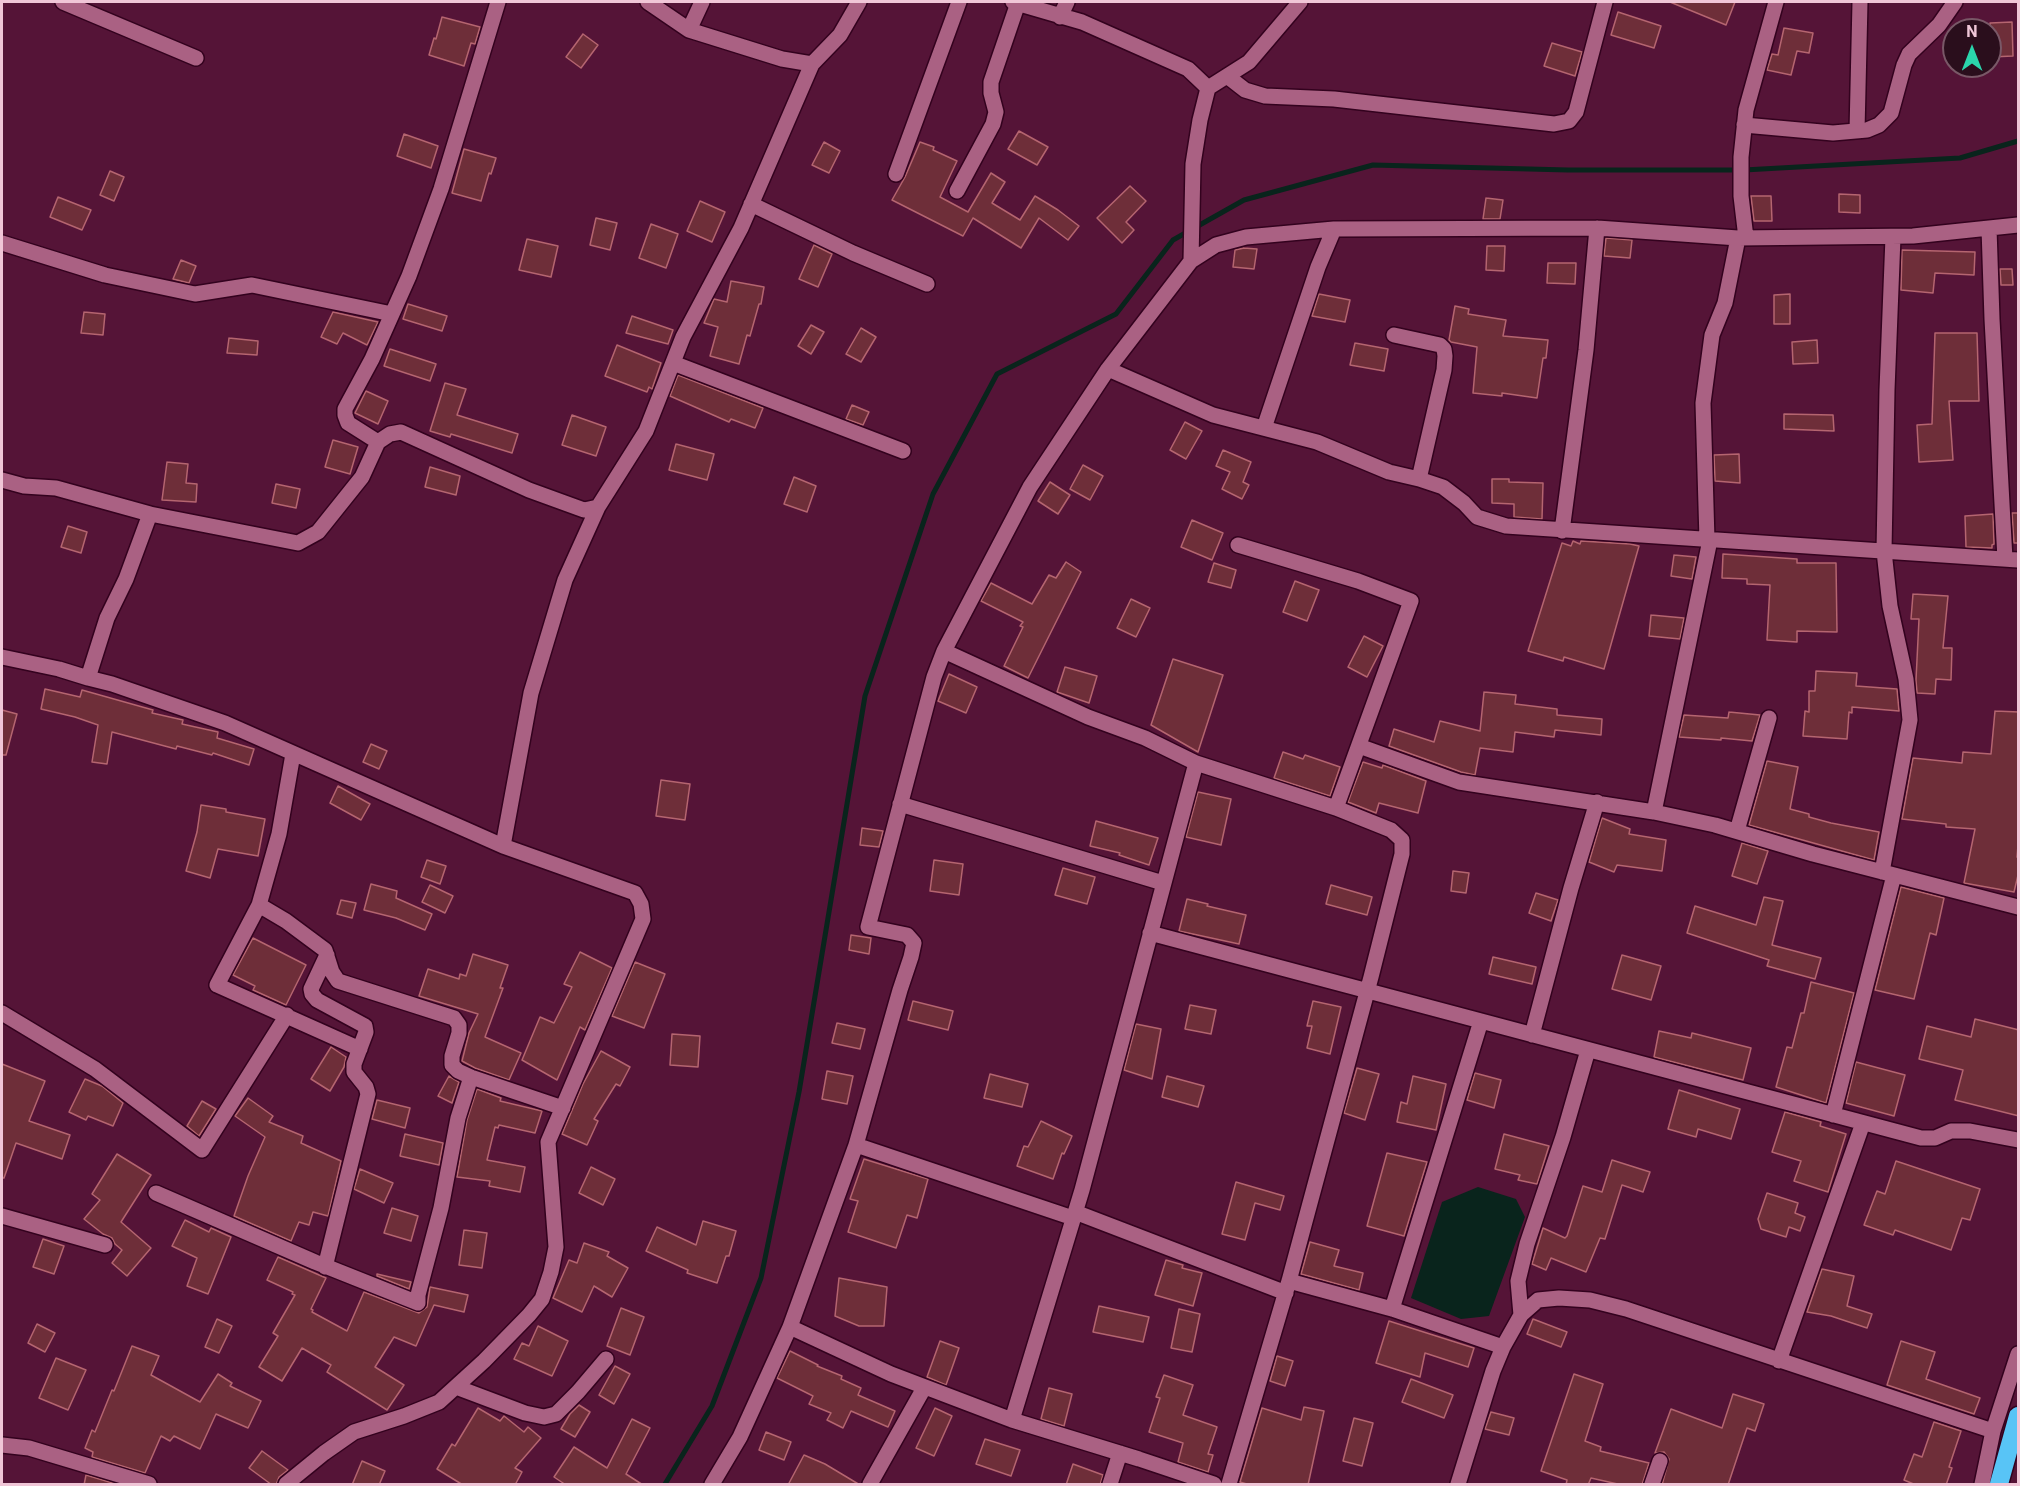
<!DOCTYPE html>
<style>
body{margin:0}
#map{position:relative;width:2020px;height:1486px;overflow:hidden;background:#551437;font-family:Roboto,sans-serif}
canvas{display:block}
.frame{position:absolute;inset:0;border:3px solid #f0c6d7;pointer-events:none}
.north{position:absolute;left:1942px;top:18px;width:60px;height:60px;box-sizing:border-box;background:#2a0e1c;border:2px solid #795867;border-radius:50%;rotate:0deg;font-size:16px;font-weight:700;line-height:24px;text-align:center;color:#f0c6d7}
.north::after{content:'';display:block;margin:auto;width:21px;height:27px;background:#2bd5ac;clip-path:polygon(50% 0,100% 100%,50% 72%,0 100%)}
</style>
<div id="map">
<canvas width="2020" height="1486"></canvas>
<div class="frame"></div>
<div class="north">N</div>
</div>
<script>
const g = document.querySelector('canvas').getContext('2d');
g.lineJoin = 'round';
function fillPath(path, color) { g.fillStyle = color; g.fill(path, 'evenodd'); }
const shape = rows => new Path2D(rows.map(r => 'M' + r).join(''));
function trace(path, color, width, dash) { g.strokeStyle = color; g.lineWidth = width; g.lineCap = dash ? 'butt' : 'round'; g.setLineDash(dash || []); g.stroke(path); }
fillPath(shape([
 [1478,1187,1516,1199,1525,1217,1489,1316,1461,1319,1411,1298,1442,1202]
]), '#09241c');
trace(shape([
 [665,1484,712,1406,761,1278,799,1092,865,696,933,494,997,374,1116,314,1173,240,1244,200,1373,165,1568,170,1744,170,1960,158,2018,141]
]), '#09241c', 5);
const building = shape([
 [1670,2,1735,2,1726,25,1670,2],
 [1618,12,1661,26,1654,48,1611,35,1618,12],
 [442,17,480,27,475,44,471,43,464,66,429,55,434,38,436,39,442,17],
 [2012,22,2013,56,1991,57,1990,23,2012,22],
 [1784,28,1813,33,1809,53,1797,51,1791,75,1767,70,1772,54,1778,55,1784,28],
 [583,34,598,45,581,68,566,57,583,34],
 [1552,43,1582,52,1575,76,1544,66,1552,43],
 [1019,131,1048,147,1037,165,1008,149,1019,131],
 [404,134,438,146,431,168,397,156,404,134],
 [824,142,840,151,829,173,812,165,824,142],
 [920,142,934,147,933,150,957,161,940,197,968,212,991,173,1005,182,992,203,1020,220,1035,196,1058,210,1079,226,1068,240,1039,218,1021,248,973,218,963,236,892,200,905,177,920,142],
 [464,149,496,158,491,174,489,173,481,201,452,193,464,149],
 [110,171,124,177,114,201,100,195,110,171],
 [1130,186,1146,201,1126,222,1134,230,1122,243,1097,218,1130,186],
 [1839,194,1860,195,1860,213,1839,212,1839,194],
 [1751,196,1771,196,1772,221,1754,221,1751,196],
 [58,197,91,210,82,230,50,217,58,197],
 [1486,198,1503,200,1500,219,1483,219,1486,198],
 [700,201,725,212,712,242,687,231,700,201],
 [596,218,617,223,610,250,590,245,596,218],
 [651,224,678,234,666,268,639,258,651,224],
 [1606,238,1632,240,1630,258,1604,256,1606,238],
 [527,239,558,246,551,277,519,270,527,239],
 [814,245,832,254,818,287,799,279,814,245],
 [1487,246,1505,246,1504,271,1486,270,1487,246],
 [1244,248,1257,249,1254,269,1233,267,1235,250,1244,248],
 [1902,250,1975,252,1974,275,1935,273,1933,293,1901,290,1902,250],
 [181,260,196,266,189,283,173,279,181,260],
 [1548,263,1576,263,1575,284,1547,283,1548,263],
 [2000,269,2012,269,2013,285,2001,285,2000,269],
 [731,281,764,287,761,304,759,304,750,336,747,335,739,364,710,356,718,327,704,323,714,299,727,302,731,281],
 [1319,294,1350,300,1345,322,1312,316,1319,294],
 [1790,294,1790,324,1774,324,1774,295,1790,294],
 [408,304,447,316,442,331,403,319,408,304],
 [1455,306,1469,309,1468,314,1506,320,1503,336,1548,340,1546,358,1543,358,1537,398,1502,393,1502,396,1473,393,1477,347,1451,342,1449,340,1455,306],
 [84,312,105,314,103,335,81,333,84,312],
 [333,312,378,322,367,345,343,333,337,344,321,337,333,312],
 [632,316,673,330,668,344,626,333,632,316],
 [811,325,824,332,811,354,798,346,811,325],
 [861,328,876,337,861,362,846,354,861,328],
 [1935,333,1977,333,1979,401,1949,401,1953,460,1919,462,1917,425,1932,424,1935,333],
 [229,338,258,341,257,355,227,353,229,338],
 [1817,340,1818,363,1793,364,1792,342,1817,340],
 [1355,343,1388,349,1384,371,1350,365,1355,343],
 [617,345,661,363,652,389,649,387,647,392,605,376,617,345],
 [390,349,436,364,430,381,384,366,390,349],
 [678,375,763,408,755,428,731,419,729,422,670,396,678,375],
 [445,383,466,389,457,415,518,434,512,453,451,434,450,437,430,431,445,383],
 [366,391,388,401,378,424,355,413,366,391],
 [852,405,869,412,863,425,846,419,852,405],
 [1784,414,1833,415,1834,431,1784,429,1784,414],
 [572,415,606,427,596,456,562,445,572,415],
 [1185,422,1202,431,1186,459,1170,450,1185,422],
 [333,440,358,447,350,474,325,467,333,440],
 [676,444,714,454,707,480,669,470,676,444],
 [1223,450,1251,462,1243,482,1249,485,1242,499,1222,489,1230,472,1216,466,1223,450],
 [1739,454,1740,483,1715,481,1714,455,1739,454],
 [167,462,188,464,186,483,197,484,196,502,162,500,167,462],
 [1083,465,1103,476,1090,500,1070,489,1083,465],
 [430,467,460,476,456,495,425,487,430,467],
 [794,477,816,486,807,512,784,504,794,477],
 [1492,479,1509,479,1509,482,1543,483,1542,519,1514,517,1514,504,1492,503,1492,479],
 [1050,482,1070,495,1058,514,1038,501,1050,482],
 [276,484,300,489,296,508,272,503,276,484],
 [2012,513,2019,513,2019,543,2014,543,2012,513],
 [1993,514,1994,544,1992,545,1992,548,1966,547,1965,516,1993,514],
 [1192,520,1223,533,1212,560,1181,547,1192,520],
 [68,526,87,532,81,553,61,547,68,526],
 [1573,541,1580,544,1581,541,1630,544,1639,546,1604,669,1564,657,1563,661,1528,651,1562,543,1571,546,1573,541],
 [1723,554,1797,559,1797,563,1836,563,1837,632,1797,631,1797,642,1767,640,1770,585,1747,584,1747,579,1722,578,1723,554],
 [1674,555,1696,557,1692,579,1671,576,1674,555],
 [1066,562,1081,572,1028,678,1004,666,1023,627,1020,626,1023,622,981,601,991,583,1032,604,1049,575,1056,578,1066,562],
 [1214,563,1236,570,1231,588,1208,582,1214,563],
 [1295,581,1319,590,1307,621,1283,612,1295,581],
 [1913,594,1948,596,1943,648,1952,648,1951,680,1936,679,1935,694,1917,693,1916,680,1919,619,1911,619,1913,594],
 [1131,599,1150,608,1136,637,1117,628,1131,599],
 [1651,615,1684,618,1680,639,1649,636,1651,615],
 [1364,636,1383,646,1367,677,1348,667,1364,636],
 [1173,659,1223,675,1198,752,1151,725,1173,659],
 [1065,667,1097,676,1089,703,1057,692,1065,667],
 [1816,671,1857,673,1856,686,1897,689,1899,711,1852,707,1852,713,1849,712,1847,739,1803,736,1805,711,1809,712,1809,691,1815,691,1816,671],
 [949,674,977,687,966,713,938,701,949,674],
 [45,689,80,697,82,690,153,710,152,713,183,720,182,724,218,732,217,738,254,749,249,765,213,753,212,755,177,746,176,749,112,732,107,764,92,762,98,725,75,717,41,709,45,689],
 [1484,692,1516,695,1515,704,1557,709,1557,715,1602,719,1601,735,1555,730,1554,737,1515,732,1513,752,1480,748,1475,775,1461,772,1389,746,1394,729,1434,742,1440,721,1480,731,1484,692],
 [2,710,17,714,6,755,2,755,2,710],
 [1995,711,2019,712,2019,834,2017,857,2019,858,2019,871,2014,892,1964,883,1975,829,1946,827,1946,824,1902,819,1913,758,1962,763,1963,752,1991,754,1995,711],
 [1729,712,1760,715,1752,741,1721,738,1721,740,1679,737,1684,715,1728,718,1729,712],
 [371,744,387,751,379,769,363,762,371,744],
 [1283,752,1303,759,1305,755,1340,767,1330,796,1274,778,1283,752],
 [1767,761,1798,767,1790,809,1809,814,1809,817,1831,823,1879,832,1874,860,1749,825,1767,761],
 [1363,762,1382,768,1383,765,1426,781,1418,813,1379,803,1376,813,1348,802,1363,762],
 [661,780,690,784,685,820,656,816,661,780],
 [338,786,370,804,361,820,330,803,338,786],
 [1198,792,1231,799,1221,845,1186,837,1198,792],
 [201,805,226,809,226,812,265,819,258,856,218,849,210,878,186,871,197,832,201,805],
 [1602,818,1630,829,1629,834,1666,840,1662,871,1617,865,1614,872,1589,862,1602,818],
 [1096,821,1158,838,1149,865,1119,855,1120,853,1090,846,1096,821],
 [862,828,883,831,879,847,860,845,862,828],
 [1742,843,1768,851,1757,884,1732,876,1742,843],
 [427,860,446,866,440,884,421,877,427,860],
 [934,860,963,864,959,895,930,891,934,860],
 [1063,868,1095,877,1087,904,1055,895,1063,868],
 [1453,871,1469,873,1466,893,1451,891,1453,871],
 [371,884,397,891,396,898,432,914,425,930,396,918,364,910,371,884],
 [430,885,453,896,445,913,422,902,430,885],
 [1331,885,1372,897,1367,915,1326,904,1331,885],
 [1901,887,1944,898,1936,935,1930,933,1914,999,1875,990,1901,887],
 [1536,893,1558,900,1551,921,1529,913,1536,893],
 [1764,897,1783,901,1772,945,1821,958,1815,979,1767,966,1769,960,1687,933,1695,906,1756,925,1764,897],
 [1187,899,1208,904,1207,906,1246,915,1239,944,1179,931,1187,899],
 [341,900,356,903,352,918,337,914,341,900],
 [851,935,871,938,869,954,849,950,851,935],
 [253,938,306,965,286,1005,253,990,255,986,233,975,253,938],
 [580,952,612,968,585,1030,580,1027,557,1080,522,1060,540,1017,554,1023,572,987,564,984,580,952],
 [473,954,508,965,500,988,503,988,485,1037,521,1053,509,1080,475,1068,462,1061,469,1033,478,1014,419,996,428,969,459,979,460,974,466,976,473,954],
 [1622,955,1661,966,1651,1000,1612,989,1622,955],
 [1493,957,1536,967,1532,984,1489,974,1493,957],
 [635,962,665,974,644,1028,612,1016,635,962],
 [1811,982,1854,993,1826,1103,1776,1087,1787,1047,1792,1048,1801,1013,1804,1013,1811,982],
 [913,1001,953,1011,948,1030,908,1020,913,1001],
 [1313,1001,1341,1007,1330,1054,1307,1048,1312,1026,1307,1026,1313,1001],
 [1190,1005,1216,1010,1211,1034,1185,1029,1190,1005],
 [1975,1019,2019,1030,2019,1116,1955,1100,1963,1070,1919,1059,1927,1026,1971,1037,1975,1019],
 [837,1023,865,1029,860,1049,832,1043,837,1023],
 [1136,1024,1161,1029,1152,1079,1124,1070,1136,1024],
 [1659,1031,1691,1038,1692,1033,1751,1048,1743,1080,1654,1057,1659,1031],
 [672,1034,700,1036,698,1067,670,1065,672,1034],
 [331,1047,346,1057,344,1067,330,1091,311,1079,331,1047],
 [601,1051,630,1067,620,1086,616,1084,594,1119,598,1121,587,1145,562,1134,583,1084,601,1051],
 [1856,1062,1905,1075,1894,1116,1846,1103,1856,1062],
 [2,1064,45,1081,29,1121,70,1135,62,1159,16,1143,4,1178,2,1178,2,1064],
 [1357,1068,1379,1074,1365,1120,1344,1113,1357,1068],
 [827,1071,853,1076,847,1104,822,1099,827,1071],
 [1475,1073,1501,1080,1494,1108,1467,1100,1475,1073],
 [990,1074,1028,1084,1022,1107,984,1098,990,1074],
 [449,1076,459,1082,452,1103,438,1096,449,1076],
 [1167,1076,1204,1086,1198,1107,1162,1097,1167,1076],
 [1413,1076,1446,1084,1436,1130,1397,1122,1401,1102,1407,1104,1413,1076],
 [85,1079,102,1086,123,1103,113,1126,88,1116,86,1120,69,1112,85,1079],
 [477,1089,501,1098,500,1101,542,1111,535,1133,499,1125,498,1128,495,1127,487,1160,525,1167,520,1192,489,1186,490,1181,457,1177,467,1120,477,1089],
 [1679,1090,1740,1109,1731,1139,1698,1129,1696,1137,1668,1129,1679,1090],
 [248,1098,273,1116,269,1122,303,1136,301,1143,341,1161,328,1216,313,1212,309,1225,299,1222,291,1241,234,1216,248,1176,265,1137,235,1116,248,1098],
 [377,1100,410,1108,405,1128,372,1119,377,1100],
 [202,1101,216,1109,199,1136,187,1126,202,1101],
 [1785,1112,1821,1122,1820,1126,1846,1134,1828,1192,1794,1181,1801,1161,1772,1152,1785,1112],
 [1041,1121,1072,1136,1064,1154,1062,1153,1053,1179,1017,1166,1024,1146,1028,1147,1041,1121],
 [405,1134,443,1143,439,1165,400,1156,405,1134],
 [1504,1134,1549,1146,1537,1184,1518,1180,1520,1175,1495,1169,1504,1134],
 [1387,1153,1427,1162,1404,1236,1367,1226,1387,1153],
 [117,1154,151,1175,121,1222,151,1248,127,1276,112,1263,122,1250,115,1244,112,1238,103,1234,84,1219,100,1200,92,1194,117,1154],
 [864,1159,928,1179,917,1218,907,1215,896,1248,848,1232,858,1201,850,1199,864,1159],
 [1612,1160,1650,1172,1643,1192,1622,1185,1605,1239,1600,1238,1586,1272,1551,1258,1546,1270,1532,1264,1543,1228,1565,1238,1567,1236,1583,1186,1602,1192,1612,1160],
 [1896,1161,1980,1189,1970,1220,1962,1218,1951,1250,1895,1230,1893,1235,1864,1225,1877,1191,1885,1194,1896,1161],
 [591,1167,615,1179,603,1205,579,1193,591,1167],
 [360,1169,393,1183,384,1203,354,1189,360,1169],
 [1236,1182,1284,1196,1280,1210,1255,1203,1245,1240,1222,1234,1236,1182],
 [1767,1193,1798,1203,1795,1213,1805,1217,1800,1231,1789,1227,1786,1237,1761,1229,1758,1219,1767,1193],
 [392,1208,418,1216,411,1241,384,1233,392,1208],
 [185,1220,209,1232,211,1228,231,1237,208,1294,187,1286,197,1258,172,1246,185,1220],
 [703,1221,736,1231,729,1256,726,1256,717,1283,687,1273,688,1270,646,1251,657,1227,696,1245,703,1221],
 [464,1230,487,1233,482,1268,459,1265,464,1230],
 [43,1239,64,1246,54,1274,33,1267,43,1239],
 [1310,1242,1339,1250,1334,1266,1363,1273,1359,1290,1301,1274,1310,1242],
 [584,1243,609,1252,607,1256,628,1268,612,1297,594,1286,582,1312,553,1298,569,1260,577,1263,584,1243],
 [278,1257,326,1278,311,1309,313,1310,312,1312,347,1331,364,1292,419,1313,427,1307,430,1287,468,1295,464,1312,434,1305,416,1346,394,1337,375,1367,404,1385,387,1410,327,1372,331,1365,302,1348,282,1381,259,1367,278,1336,273,1333,295,1295,292,1294,293,1292,267,1280,278,1257],
 [1166,1260,1183,1265,1182,1268,1202,1273,1193,1306,1155,1295,1166,1260],
 [1822,1269,1854,1276,1847,1306,1872,1314,1867,1328,1831,1316,1807,1312,1822,1269],
 [377,1274,411,1282,409,1289,377,1276,377,1274],
 [839,1278,887,1287,884,1326,859,1326,835,1316,839,1278],
 [1099,1306,1149,1317,1143,1342,1093,1332,1099,1306],
 [621,1308,644,1317,630,1355,607,1346,621,1308],
 [1179,1309,1200,1314,1192,1352,1171,1348,1179,1309],
 [217,1319,232,1326,219,1353,205,1347,217,1319],
 [1533,1319,1567,1332,1561,1347,1527,1334,1533,1319],
 [1389,1321,1474,1348,1468,1367,1425,1353,1420,1377,1376,1363,1389,1321],
 [37,1324,55,1333,45,1352,28,1343,37,1324],
 [538,1326,568,1341,552,1376,514,1359,522,1343,529,1346,538,1326],
 [940,1341,959,1348,946,1385,927,1377,940,1341],
 [1901,1341,1935,1352,1926,1379,1980,1398,1974,1414,1887,1385,1901,1341],
 [132,1346,159,1356,151,1375,200,1402,218,1374,232,1383,230,1386,261,1401,248,1428,216,1414,200,1449,174,1436,170,1441,161,1436,145,1473,92,1457,93,1452,85,1448,92,1430,95,1432,112,1390,114,1391,132,1346],
 [790,1351,818,1365,817,1366,842,1376,841,1379,861,1388,858,1395,895,1411,888,1427,851,1411,843,1428,827,1420,831,1413,809,1404,813,1396,777,1378,790,1351],
 [1277,1356,1293,1361,1285,1386,1270,1381,1277,1356],
 [56,1358,86,1370,68,1410,39,1398,56,1358],
 [615,1366,630,1374,614,1404,599,1395,615,1366],
 [1574,1374,1603,1384,1585,1441,1601,1447,1600,1451,1649,1463,1642,1485,1622,1485,1591,1478,1588,1485,1566,1485,1567,1480,1541,1471,1574,1374],
 [1164,1375,1193,1385,1183,1415,1217,1427,1208,1454,1213,1455,1208,1472,1178,1462,1183,1443,1149,1432,1160,1398,1156,1397,1164,1375],
 [1411,1379,1453,1395,1444,1418,1402,1402,1411,1379],
 [1049,1388,1072,1394,1064,1426,1041,1419,1049,1388],
 [1733,1394,1764,1404,1755,1431,1747,1428,1728,1485,1662,1485,1669,1459,1664,1452,1655,1453,1671,1409,1722,1428,1733,1394],
 [579,1405,590,1412,575,1437,561,1429,570,1414,579,1405],
 [1304,1407,1324,1411,1308,1485,1250,1485,1240,1482,1262,1408,1301,1420,1304,1407],
 [478,1408,500,1421,504,1416,524,1432,528,1427,541,1438,515,1468,522,1472,515,1485,463,1485,437,1469,452,1444,455,1446,478,1408],
 [935,1408,952,1416,934,1456,916,1448,935,1408],
 [1491,1412,1514,1418,1509,1435,1485,1429,1491,1412],
 [1354,1418,1373,1423,1362,1466,1343,1461,1354,1418],
 [632,1419,650,1428,626,1474,643,1485,566,1485,554,1477,574,1447,607,1468,632,1419],
 [1934,1422,1961,1431,1949,1467,1952,1468,1946,1485,1916,1485,1904,1480,1914,1454,1922,1457,1934,1422],
 [766,1432,791,1442,784,1460,759,1450,766,1432],
 [985,1439,1020,1450,1011,1476,976,1464,985,1439],
 [262,1451,288,1470,279,1477,276,1485,272,1485,249,1468,262,1451],
 [804,1455,825,1464,860,1485,788,1485,804,1455],
 [362,1461,385,1471,379,1485,352,1485,362,1461],
 [1073,1464,1103,1475,1100,1485,1066,1485,1073,1464],
 [86,1475,116,1484,116,1485,84,1485,86,1475]
]);
fillPath(building, '#6e2e39');
trace(building, '#b56570', 1.5);
const minor = shape([
 [63,2,196,58],
 [648,2,689,30,782,59,812,64,840,35,859,2],
 [1013,2,1082,22,1188,69,1208,88,1200,120,1193,164,1191,261],
 [1060,17,1067,2],
 [689,30,702,2],
 [1227,76,1245,90,1265,96,1334,99,1554,124,1569,121,1576,112,1605,2],
 [1208,88,1249,62,1300,2],
 [1744,125,1833,133,1867,130,1879,125,1891,113,1904,65,1909,54,1939,25,1955,2],
 [1857,131,1860,2],
 [896,174,959,2],
 [957,191,993,124,996,112,991,93,991,82,1018,3],
 [751,204,853,253,927,284],
 [1989,228,1992,319,2005,559],
 [1746,238,1741,196,1741,157,1746,110,1776,2],
 [2,243,105,275,195,294,252,285,392,314],
 [1394,335,1440,345,1444,349,1445,356,1444,370,1419,479],
 [673,363,903,451],
 [1108,369,1213,415,1317,442,1389,472,1419,479,1443,487,1464,503,1477,517,1506,526,2018,560],
 [1264,428,1318,267,1334,229],
 [378,442,348,423,345,415,345,409,372,359,409,276,441,189,498,2],
 [2,480,24,486,56,488,150,514],
 [1562,531,1586,350,1597,228],
 [1707,540,1703,403,1712,335,1725,303,1738,238],
 [1238,545,1358,581,1411,601,1336,808],
 [2,657,59,669,88,678,107,618,126,579,150,514,298,543,318,532,362,477,378,442,390,434,401,432,529,490,584,510,598,507,646,431,683,337,741,228,812,64],
 [88,678,112,684,225,723,503,846,635,893,641,904,643,919,548,1142,556,1247,551,1272,542,1299,529,1315,484,1361,439,1402,404,1416,354,1432,324,1453,286,1484],
 [1359,746,1459,782,1654,812,1715,825,1813,854,2018,907],
 [293,754,279,834,259,905,286,921,325,950,332,972,338,981,454,1018,459,1025,459,1033,452,1056,452,1065,458,1071,471,1077,563,1108],
 [1196,763,1336,808,1391,830,1402,840,1402,854,1371,977,1289,1281,1229,1484],
 [900,804,1163,883],
 [1654,812,1710,540],
 [1737,831,1769,718],
 [503,846,531,693,565,580,598,507],
 [1882,872,1910,720,1906,679,1890,606,1884,551,1887,390,1893,237],
 [259,905,217,985,360,1049],
 [1150,933,1921,1138,1935,1138,1951,1131,1970,1131,2018,1140],
 [2,1013,95,1069,202,1150,287,1015],
 [1532,1035,1571,888,1597,802],
 [1833,1115,1894,875],
 [856,1145,1073,1218],
 [156,1193,315,1262,418,1303,418,1295,441,1208,458,1118,471,1077],
 [1075,1212,1286,1293],
 [2,1216,105,1245],
 [325,1267,368,1094,366,1087,354,1072,354,1064,366,1032,365,1026,317,1000,312,994,311,989,327,955],
 [1289,1281,1392,1309,1503,1347],
 [1392,1309,1481,1021],
 [1521,1315,1518,1281,1527,1244,1563,1137,1588,1050],
 [790,1327,856,1145,900,990,911,957,914,943,907,935,868,927,934,677,944,651],
 [1779,1361,1863,1123],
 [456,1387,525,1413,544,1417,556,1414,578,1392,606,1359],
 [1012,1420,1082,1190,1196,763,1145,738,1088,717,944,651,1030,487,1108,369,1191,261,1216,245,1246,237,1334,229,1597,228,1738,238,1913,236,2018,225],
 [2,1445,29,1448,149,1484],
 [712,1484,740,1437,790,1327,891,1374,1012,1420,1139,1459,1214,1484],
 [870,1484,924,1388],
 [1110,1484,1120,1453],
 [1458,1484,1493,1371,1503,1347,1521,1315,1538,1300,1559,1298,1590,1300,1626,1309,1993,1431],
 [1652,1484,1660,1461],
 [1982,1484,1993,1431,2018,1354]
]);
const highway = shape([
 [1999,1484,2018,1416]
]);
trace(minor, '#33021e', 18);
trace(highway, '#33021e', 21);
trace(minor, '#aa6183', 15);
trace(highway, '#58c4f6', 18);
</script>
